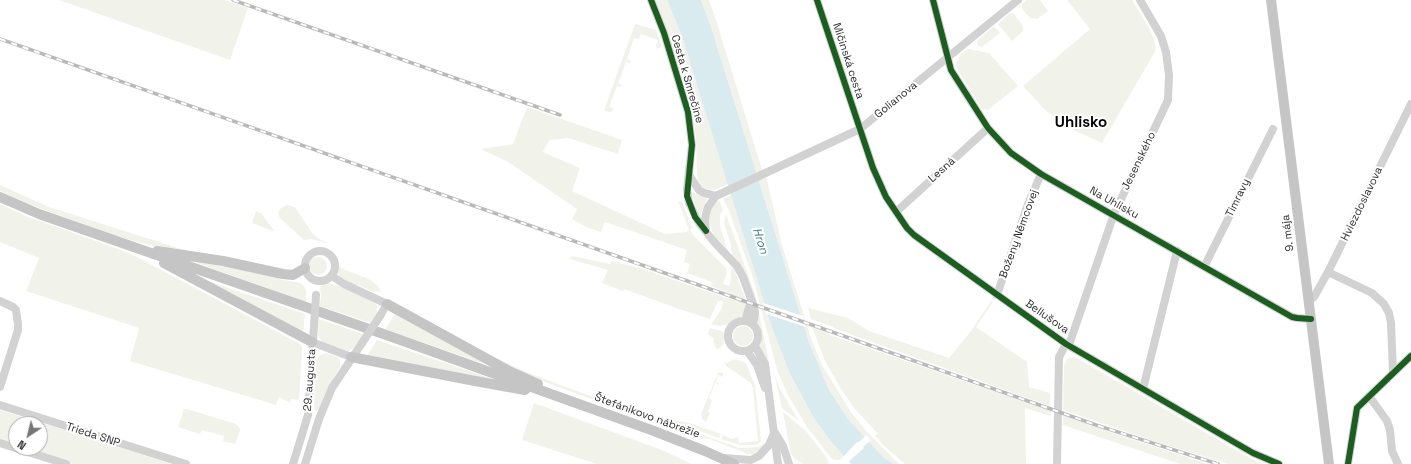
<!DOCTYPE html>
<meta charset="utf-8">
<style>
body{margin:0}
#map{position:relative;width:1411px;height:464px;overflow:hidden;background:#fff;font-family:"Space Grotesk",sans-serif}
canvas{display:block}
.north{position:absolute;left:8px;top:416px;width:40px;height:40px;box-sizing:border-box;background:#fff;border:1px solid #ababab;border-radius:50%;rotate:215deg;font-size:11px;font-weight:700;line-height:16px;text-align:center;color:#2d2d2d}
.north::after{content:'';display:block;margin:auto;width:14px;height:18px;background:#767676;clip-path:polygon(50% 0,100% 100%,50% 72%,0 100%)}
</style>
<div id="map">
<canvas width="1411" height="464"></canvas>
<div class="north">N</div>
</div>
<script>
const g = document.querySelector('canvas').getContext('2d');
g.lineJoin = 'round';
function fillPath(path, color) { g.fillStyle = color; g.fill(path, 'evenodd'); }
const shape = rows => new Path2D(rows.map(r => 'M' + r).join(''));
function trace(path, color, width, dash) { g.strokeStyle = color; g.lineWidth = width; g.lineCap = dash ? 'butt' : 'round'; g.setLineDash(dash || []); g.stroke(path); }
function write(font, color, halo, rows, align = 'center') {
  g.font = font + ' "Space Grotesk",sans-serif'; g.lineWidth = 4; g.setLineDash([]); g.textBaseline = 'middle'; g.strokeStyle = halo; g.fillStyle = color; for (const [text, x, y, turn = 0] of rows) {
    g.save(); g.translate(x, y); g.rotate((+turn || 0) * Math.PI / 180); g.textAlign = isNaN(turn) ? turn : align; if (halo) g.strokeText(text, 0, 0); g.fillText(text, 0, 0); g.restore();
  }
}
fillPath(shape([
 [59,0,225,0,248,8,230,60],
 [655,0,667,0,682,36,728,184,714,190,706,189,700,185,697,176,696,139,694,120,686,91,666,29],
 [701,0,709,0,717,23,763,173,767,180,782,245,812,341,821,363,850,411,867,432,899,464,894,464,883,457,848,419,828,388,809,342,711,27],
 [1027,0,1040,0,1048,11,1037,19,1034,18,1031,19,1022,9,1022,4],
 [1067,0,1132,0,1148,26,1154,39,1156,50,1102,143,1071,129,1045,110,1023,86,1090,29],
 [1010,13,1014,14,1023,26,1023,31,1012,41,998,24],
 [635,24,656,30,662,47,657,49,656,45,658,40,641,34,639,39,634,38,627,59,631,61,630,63,626,62,618,83,622,85,621,87,617,86,609,107,614,109,611,112,608,112,604,110],
 [994,26,1000,33,982,47,979,46,977,44,977,41],
 [968,49,989,53,1018,86,988,110,982,109,959,72,956,64,958,59,961,54],
 [527,107,622,140,618,154,568,138,550,140,547,144,543,152,580,168,572,191,665,234,686,232,689,230,678,201,682,202,692,228,690,230,694,236,726,268,727,272,723,284,729,286,731,279,731,266,734,269,745,298,746,307,744,314,729,324,719,326,711,324,721,310,723,302,718,301,710,319,679,309,624,289,623,291,602,283,608,270,570,259,572,256,610,264,612,261,640,268,729,299,729,293,711,286,712,282,687,273,690,264,684,262,687,250,605,222,601,232,586,227,572,219,577,209,508,162,481,149,513,144],
 [0,185,49,207,200,255,152,246,114,235,26,203,0,191],
 [693,192,707,199,700,216,694,203,692,194],
 [731,195,771,325,790,374,815,420,833,444,844,456,840,460,835,460,831,458,807,427,789,397,778,373,753,278,728,208,723,199],
 [719,200,723,210,720,215,720,226,727,249,715,237,710,226,709,219,710,213,713,206],
 [0,204,26,216,121,250,137,257,300,344,302,346,302,350,299,400,291,399,290,403,279,397,276,405,130,361,139,328,26,291,39,258,0,242],
 [287,205,295,207,313,234,321,240,327,242,327,243,311,239,304,240,280,218,278,215,279,211,281,208],
 [256,211,261,213,275,232,252,223],
 [726,214,755,294,770,367,770,372,760,348,761,337,760,329,756,321,740,264,732,255,731,245,724,223],
 '309 266a9 9 0 1 1 18 0a9 9 0 1 1-18 0Z',
 [198,262,279,277,278,279,301,283,304,286,306,291,306,302,197,263],
 [338,266,343,269,369,279,378,286,381,292,371,291,358,285,352,285,340,278,337,270],
 [193,276,305,314,303,334],
 [329,283,339,286,375,303,377,306,377,314,371,323,320,306,321,296,320,287,322,285],
 [991,301,993,302,976,327,1027,362,1029,387,1050,393,1050,406,833,328,833,327,811,319,808,308,848,318,869,331,949,358,971,331],
 [405,307,418,316,496,358,529,373,675,428,685,429,740,448,759,447,762,445,764,441,763,447,755,454,748,454,710,439,694,437,529,376,406,310,403,308],
 [395,314,493,367,385,329],
 [319,319,363,334,354,347,348,352,322,342,318,335],
 '733 336a10 10 0 1 1 20 0a10 10 0 1 1-20 0Z',
 [812,327,828,332,830,335,1051,411,1051,416,1025,408,1026,464,905,464,884,446,875,435,877,434,880,436,855,409,841,389,825,361],
 [710,328,722,331,725,334,723,344,718,350,715,347,713,338,708,334],
 [377,340,490,378,491,379,366,357],
 [326,353,337,357,340,361,340,367,328,388,319,410,316,411,314,409,316,359,320,355],
 [1075,357,1232,448,1262,464,1229,464,1153,441,1063,410,1064,366,1067,359],
 [735,359,746,363,752,379,755,384,761,441,757,445,740,445,721,439,723,435,732,439,738,437,739,443,758,441,753,389,751,383,726,366,725,362,727,363],
 [719,372,723,373,723,377,718,375,716,382,720,384,720,385,715,383,709,398,712,400,708,412,710,413,706,422,702,419,701,414,718,373],
 [774,373,780,389,799,421,782,408],
 [534,403,662,450,692,464,597,464,522,440],
 [184,409,187,409,236,424,239,427,240,430,235,444,223,441,224,436,202,430,200,434,178,427],
 [0,410,116,446,171,464,71,464,21,448,40,448,40,424,16,424,16,446,0,441],
 [783,412,806,431,827,458,829,464,803,464,795,459,791,454],
 [651,414,660,418,690,423,721,434,719,438,686,426,676,425,651,416],
 [1063,415,1112,433,1208,464,1181,464,1171,461,1063,425]
]), '#f1f3eb');
fillPath(shape([
 [667,0,701,0,711,27,809,342,828,388,848,419,883,457,894,464,851,464,833,444,815,420,790,374,771,325,682,36]
]), '#d9ebee');
fillPath(shape([
 [763,303,803,316,806,327,766,314],
 [866,435,871,440,863,447,864,448,847,463,842,458,857,442,859,442]
]), '#fff');
trace(shape([
 [651,0,664,33,688,112,692,145,687,189,689,203,699,223,715,243,737,266,743,277,754,307,755,313,753,324],
 [817,0,873,168,886,197,907,228,914,235,1066,344,1234,442,1253,453,1279,464],
 [933,0,951,70,988,128,1011,153,1041,174,1292,317,1297,318,1311,319],
 [689,175,699,190,704,193,716,196],
 [896,212,988,128],
 [706,231,705,220,706,214,708,207,716,196,860,129,1018,0],
 '305 266a15 15 0 1 1 30 0a15 15 0 1 1-30 0Z',
 [1204,267,1273,129],
 [1328,272,1372,293,1384,304,1389,313,1391,323,1393,372],
 [332,276,344,284,387,304,380,316],
 [997,295,1028,204,1041,174],
 [0,301,13,307,16,310,18,324,18,330,0,387],
 [1309,301,1314,297,1328,272,1411,104],
 '728 336a15 15 0 1 1 30 0a15 15 0 1 1-30 0Z',
 [745,321,751,301],
 [312,342,351,357],
 [1069,345,1114,214,1168,100,1169,75,1166,52,1161,36,1140,0],
 [755,346,765,364,778,464],
 [747,351,757,365,765,388],
 [1143,389,1177,251],
 [1369,396,1387,421,1390,430,1392,451,1398,464],
 [0,405,186,464],
 [776,434,783,446,789,464],
 [0,443,66,464],
 [724,458,751,460,759,456,769,445,774,433],
 [293,464,308,415,314,326],
 [305,464,319,419,332,388,362,343],
 [1057,464,1059,357,1066,344],
 [1348,464,1357,408,1411,356]
]), '#d2d2d2', 8);
trace(shape([
 [1271,0,1329,464],
 [0,197,39,214,392,337,654,431,705,451,734,464],
 [157,251,223,261,283,274,293,275,305,268],
 [164,263,312,342],
 [387,304,509,371,538,384],
 [351,357,475,381,525,390]
]), '#c5c5c5', 10);
const rail = shape([
 [233,0,560,115],
 [0,39,1099,426,1218,464]
]);
trace(rail, '#b9b9b9', 3.5);
trace(rail, '#fff', 2, [6]);
trace(shape([
 [314,326,316,295],
 [362,343,380,316]
]), '#d2d2d2', 8);
trace(shape([
 [651,0,664,33,688,112,692,145,687,196,695,217,706,231],
 [817,0,873,168,886,197,907,228,914,235,1066,344,1234,442,1253,453,1279,464],
 [933,0,951,70,988,128,1011,153,1041,174,1292,317,1297,318,1311,319],
 [1348,464,1357,408,1411,356]
]), '#1b5e20', 6);
write('11px', '#2d2d2d', '#fff', [
 ["Mičinská cesta",848,61,72],
 ["Cesta k Smrečine",687,79,74],
 ["Golianova",896,100,-39],
 ["Jesenského",1139,161,-64],
 ["Lesná",942,170,-42],
 ["Timravy",1238,198,-64],
 ["Na Uhlisku",1114,203,29],
 ["Hviezdoslavova",1362,204,-64],
 ["9. mája",1288,233,-97],
 ["Boženy Němcovej",1019,234,-70],
 ["Bellušova",1047,317,35],
 ["29. augusta",310,380,-86],
 ["Štefánikovo nábrežie",647,416,20],
 ["Trieda SNP",93,435,18]
]);
write('italic 12px', '#437b86', '#fff', [
 ["Hron",760,241,72]
]);
write('bold 15px', '#000', '#fff', [
 ["Uhlisko",1081,123]
]);
</script>
